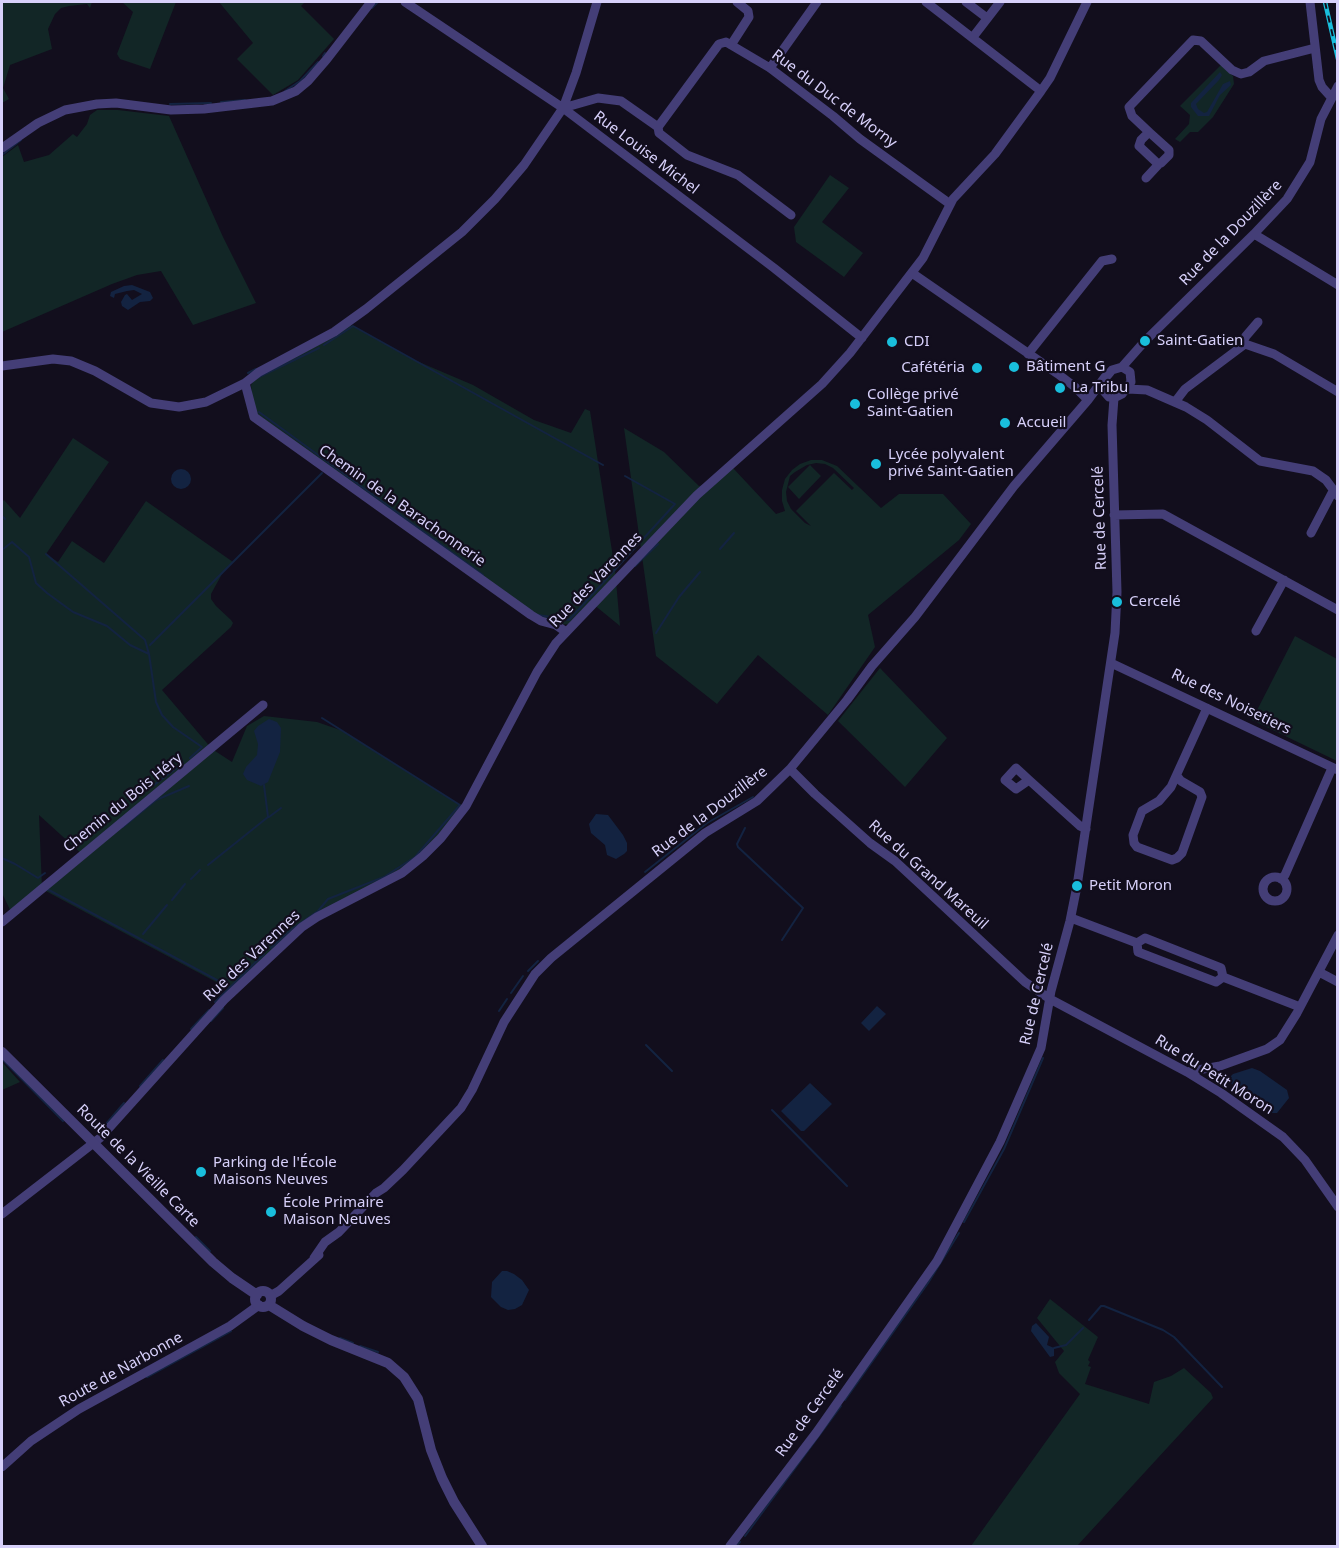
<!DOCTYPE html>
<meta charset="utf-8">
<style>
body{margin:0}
#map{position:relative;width:1339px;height:1548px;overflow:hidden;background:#120e1d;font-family:"Noto Sans",sans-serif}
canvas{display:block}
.frame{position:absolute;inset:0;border:3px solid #d7d0fa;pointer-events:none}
</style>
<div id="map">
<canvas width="1339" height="1548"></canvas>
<div class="frame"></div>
</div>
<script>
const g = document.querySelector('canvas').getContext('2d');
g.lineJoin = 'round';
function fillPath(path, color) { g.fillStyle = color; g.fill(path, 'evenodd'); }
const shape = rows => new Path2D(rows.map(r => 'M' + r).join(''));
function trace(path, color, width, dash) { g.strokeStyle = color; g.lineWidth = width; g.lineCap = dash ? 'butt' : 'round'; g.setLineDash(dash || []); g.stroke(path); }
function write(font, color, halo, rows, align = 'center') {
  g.font = font + ' "Noto Sans",sans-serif'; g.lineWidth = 4.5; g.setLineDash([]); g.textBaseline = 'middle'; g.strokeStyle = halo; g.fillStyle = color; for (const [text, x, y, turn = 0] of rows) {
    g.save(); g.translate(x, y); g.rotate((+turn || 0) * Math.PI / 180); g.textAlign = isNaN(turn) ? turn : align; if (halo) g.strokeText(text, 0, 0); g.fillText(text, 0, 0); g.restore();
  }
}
fillPath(shape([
 [2,2,92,2,90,8,87,4,69,6,61,8,55,14,48,29,52,49,10,65,3,88,9,99,2,103],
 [122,2,176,2,150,69,120,59,117,54,133,12],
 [219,2,305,2,301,6,334,39,298,80,273,95,237,59,253,43],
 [1221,65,1233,76,1234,84,1213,117,1198,132,1190,132,1180,142,1175,139,1189,124,1190,115,1180,106],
 [97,110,118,110,169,116,223,237,256,303,193,325,161,271,137,275,112,284,2,332,2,157,18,145,24,162,49,155,73,134,77,137,87,124,90,115],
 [830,175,849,188,822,222,863,253,844,277,796,242,794,227],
 [347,323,412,359,473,385,534,420,571,433,585,409,590,411,615,570,620,626,593,604,573,624,555,625,541,621,254,415,251,385,259,372],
 [624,428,664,452,699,486,717,482,733,468,776,514,785,511,782,501,782,490,785,479,792,470,800,464,811,460,822,460,837,466,881,508,899,494,943,494,971,524,959,540,868,615,875,647,828,715,758,655,717,704,656,656],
 [816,463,825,464,833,468,854,488,852,490,834,473,796,511,811,526,805,523,791,509,787,501,786,492,790,476,795,472,807,465],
 [73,438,109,462,46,554,58,562,72,541,104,563,146,501,233,562,222,574,211,594,211,599,216,606,231,620,233,623,231,627,162,690,212,749,232,762,247,726,264,716,317,722,343,731,460,805,456,814,423,856,317,917,233,991,42,889,12,914,2,893,2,502,4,500,20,518],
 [39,815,83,855,42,888],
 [810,465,821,476,799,499,788,487],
 [1295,636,1337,659,1337,761,1252,720],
 [880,668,947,738,905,787,838,721],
 [2,1062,20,1082,2,1090],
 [1050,1299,1098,1337,1088,1360,1090,1362,1088,1366,1091,1367,1085,1384,1149,1404,1154,1382,1171,1376,1184,1368,1211,1393,1213,1398,1077,1546,971,1546,1080,1394,1059,1373,1055,1362,1064,1351,1037,1318]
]), '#122626');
fillPath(shape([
 [1220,72,1222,75,1219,80,1196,104,1198,109,1204,113,1207,112,1223,84,1230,81,1231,85,1220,95,1209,116,1198,116,1191,107,1191,103],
 [132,285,150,292,153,298,150,301,140,302,128,310,122,306,121,302,125,295,127,294,132,300,142,294,134,290,127,291,115,294,114,298,110,296,111,292,124,286],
 '171 479a10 10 0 1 1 20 0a10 10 0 1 1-20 0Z',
 [269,719,277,722,281,728,280,752,268,782,261,786,247,780,243,774,246,767,257,755,258,744,254,731,258,726],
 [596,814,608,815,623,835,627,843,627,851,624,854,616,859,607,855,605,845,591,833,589,824],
 [877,1006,886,1014,869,1031,861,1023],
 [1252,1068,1260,1071,1287,1090,1289,1098,1277,1113,1269,1113,1229,1082,1229,1078,1233,1074],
 [810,1083,832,1104,804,1131,801,1131,781,1111],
 [502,1271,507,1271,514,1274,522,1280,529,1290,522,1305,515,1309,508,1310,501,1307,491,1297,492,1282],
 [1036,1323,1049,1337,1047,1345,1054,1348,1054,1356,1050,1357,1031,1331,1032,1326]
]), '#132341');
trace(shape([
 [372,8,378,2],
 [323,56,325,53],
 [285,91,300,81,318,62],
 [221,102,245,100],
 [170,104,211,103],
 [2,155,21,140],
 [324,345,353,326,603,465],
 [248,373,256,369],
 [257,378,319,348],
 [259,412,483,575],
 [2,516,5,519],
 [720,549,734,533],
 [2,550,12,542,29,557,36,583,47,593,73,612,107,626,130,645,149,654],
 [46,554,145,640,149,654,156,702,162,715,173,727,202,747,190,758],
 [635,566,658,544],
 [538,615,569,620,675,504,625,476],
 [656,633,679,597,700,572],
 [150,645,322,473],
 [154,785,183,763],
 [269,817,281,808],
 [123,827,156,800,189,786],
 [745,828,737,844,738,847,803,908,782,940],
 [2,858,15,864,38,878,45,873],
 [208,865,268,817,264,785],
 [645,872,707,823,753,797],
 [191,879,200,870],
 [47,889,230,987],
 [172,900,185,884],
 [143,934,167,905],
 [271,948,292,929,318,911,328,899,384,877,415,857,460,805,322,718],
 [528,971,538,961],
 [511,993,523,976],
 [215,1002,264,954],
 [499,1011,507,999],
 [211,1021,223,1008],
 [191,1029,209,1010],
 [646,1045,672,1071],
 [2,1059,63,1121],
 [140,1086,163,1060],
 [772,1110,847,1186],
 [106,1124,124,1103],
 [964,1222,1004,1149,1043,1058],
 [196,1237,210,1251],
 [1089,1320,1101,1306,1104,1306,1163,1330,1174,1337,1222,1387],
 [340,1338,353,1343],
 [360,1346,378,1352],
 [1054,1348,1066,1345,1083,1328],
 [147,1377,231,1331],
 [845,1400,928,1283,959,1233],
 [745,1536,841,1406],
 [736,1546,740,1542]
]), '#132341', 2);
trace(shape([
 [405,2,563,108,774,268,862,338],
 [926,2,1041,91],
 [966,2,987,18],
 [1310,2,1319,80,1322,87,1331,97],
 [973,37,1000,2],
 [731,45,749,17,748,11,737,2],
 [770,68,817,2],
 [563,108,598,98,621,101,658,127,719,44,726,42,770,68,833,116,860,139,950,204],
 [658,127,659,133,687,155,738,175,791,215],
 [1149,132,1141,140,1139,146,1157,163,1161,163,1169,155,1169,150,1149,132,1132,116,1129,107,1193,40,1201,41,1232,70,1241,74,1249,72,1264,61,1315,48],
 [2,148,38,123,65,110,97,104,116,103,171,110,204,109,272,101,296,91,308,81,327,59,371,2],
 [1146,178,1159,164],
 [1254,234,1338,285],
 [912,273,1058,374,1075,387,1088,400],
 [1241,345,1246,336,1258,322],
 [1028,354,1102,261,1112,259],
 [2,366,53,359,71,361,95,371,151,403,179,407,206,402,245,383,259,372,334,332,366,309,462,232,495,199,524,165,563,108,576,73,597,2],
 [1122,367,1145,341,1254,234,1287,199,1310,162,1321,119,1338,86],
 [1122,367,1130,372,1131,382,1122,394,1116,397,1109,397,1102,389,1103,381,1112,370,1122,367],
 [245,383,254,417,531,615,541,621,556,625,566,632],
 [1128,389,1147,390,1186,407,1207,420,1260,461,1313,471,1326,480,1338,496],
 [1175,402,1185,389,1245,344,1274,354,1338,392],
 [1114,515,1163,514,1338,610],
 [1311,533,1333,491],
 [1256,631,1284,580],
 [1111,663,1338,770],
 [790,769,815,794,870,843,895,861,922,886,1025,982,1050,999,1187,1072,1221,1093,1283,1137,1305,1160,1338,1207],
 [1177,776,1181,781,1200,792,1202,797,1182,853,1177,858,1172,860,1137,847,1134,843,1133,835,1142,811,1159,801,1171,787,1207,708],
 [1029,780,1016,789,1005,780,1016,768,1029,780,1080,826,1086,829],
 '1263 889a12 12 0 1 1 24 0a12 12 0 1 1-24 0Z',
 [1281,879,1285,875,1332,768],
 [1071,918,1137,943],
 [2,922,263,705],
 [1137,943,1145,938,1221,968,1223,977],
 [1137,943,1138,952,1216,982,1223,977],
 [1319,972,1338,982],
 [1223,977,1300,1007],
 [1187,1072,1220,1066,1267,1049,1280,1040,1297,1013,1338,935],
 [2,1214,100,1138,224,1000,302,927,317,917,402,873,423,856,441,838,466,806,537,672,556,643,697,495,822,384,850,353,923,258,953,199,995,154,1041,91,1050,78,1087,2],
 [314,1258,325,1242,339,1232,376,1193,384,1188,403,1170,461,1108,472,1090,504,1022,535,974,551,958,705,833,757,801,790,769,847,700,872,666,915,617,1014,486,1088,400,1105,377],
 [270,1296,279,1291,319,1255],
 [2,1467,31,1441,79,1409,230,1326,259,1305],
 [730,1546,816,1433,937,1261,1000,1142,1041,1048,1051,991,1070,921,1077,886,1115,633,1117,592,1112,425,1114,398]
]), '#443e77', 9);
trace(shape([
 [2,1052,213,1262,232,1278,257,1295],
 '255 1299a8 8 0 1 1 16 0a8 8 0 1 1-16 0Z',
 [269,1305,303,1326,331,1340,388,1363,404,1377,418,1399,431,1450,442,1478,454,1502,482,1546]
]), '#443e77', 10);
const rail = shape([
 [1325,2,1338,59]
]);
trace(rail, '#19bedc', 4.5);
trace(rail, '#120e1d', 2, [7]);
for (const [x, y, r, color] of [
 [1145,341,6,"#19bedc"],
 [892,342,6,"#19bedc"],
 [1014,367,6,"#19bedc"],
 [977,368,6,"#19bedc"],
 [1060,388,6,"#19bedc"],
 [855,404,6,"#19bedc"],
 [1005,423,6,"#19bedc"],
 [876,464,6,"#19bedc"],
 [1117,602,6,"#19bedc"],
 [1077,886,6,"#19bedc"],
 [201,1172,6,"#19bedc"],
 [271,1212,6,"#19bedc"]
]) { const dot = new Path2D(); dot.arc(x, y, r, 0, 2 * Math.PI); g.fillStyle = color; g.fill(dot); trace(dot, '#120e1d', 2); }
write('15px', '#d7d0fa', '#120e1d', [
 ["Rue du Duc de Morny",834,99,37],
 ["Rue Louise Michel",646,153,37],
 ["Rue de la Douzillère",1231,233,-46],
 ["Chemin de la Barachonnerie",402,506,35],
 ["Rue de Cercelé",1100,518,-92],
 ["Rue des Varennes",596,580,-46],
 ["Rue des Noisetiers",1231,702,26],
 ["Chemin du Bois Héry",123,803,-39],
 ["Rue de la Douzillère",710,812,-37],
 ["Rue du Grand Mareuil",928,875,42],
 ["Rue des Varennes",252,956,-43],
 ["Rue de Cercelé",1037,994,-77],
 ["Rue du Petit Moron",1214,1075,32],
 ["Route de la Vieille Carte",138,1166,45],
 ["Route de Narbonne",121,1370,-29],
 ["Rue de Cercelé",810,1413,-54]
]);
write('15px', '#d7d0fa', '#120e1d', [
 ["Saint-Gatien",1157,341],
 ["CDI",904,342],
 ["Bâtiment G",1026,367],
 ["Cafétéria",965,368,"right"],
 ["La Tribu",1072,388],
 ["Collège privé",867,395],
 ["Saint-Gatien",867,412],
 ["Accueil",1017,423],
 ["Lycée polyvalent",888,455],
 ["privé Saint-Gatien",888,472],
 ["Cercelé",1129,602],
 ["Petit Moron",1089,886],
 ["Parking de l'École",213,1163],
 ["Maisons Neuves",213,1180],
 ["École Primaire",283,1203],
 ["Maison Neuves",283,1220]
], 'left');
</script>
